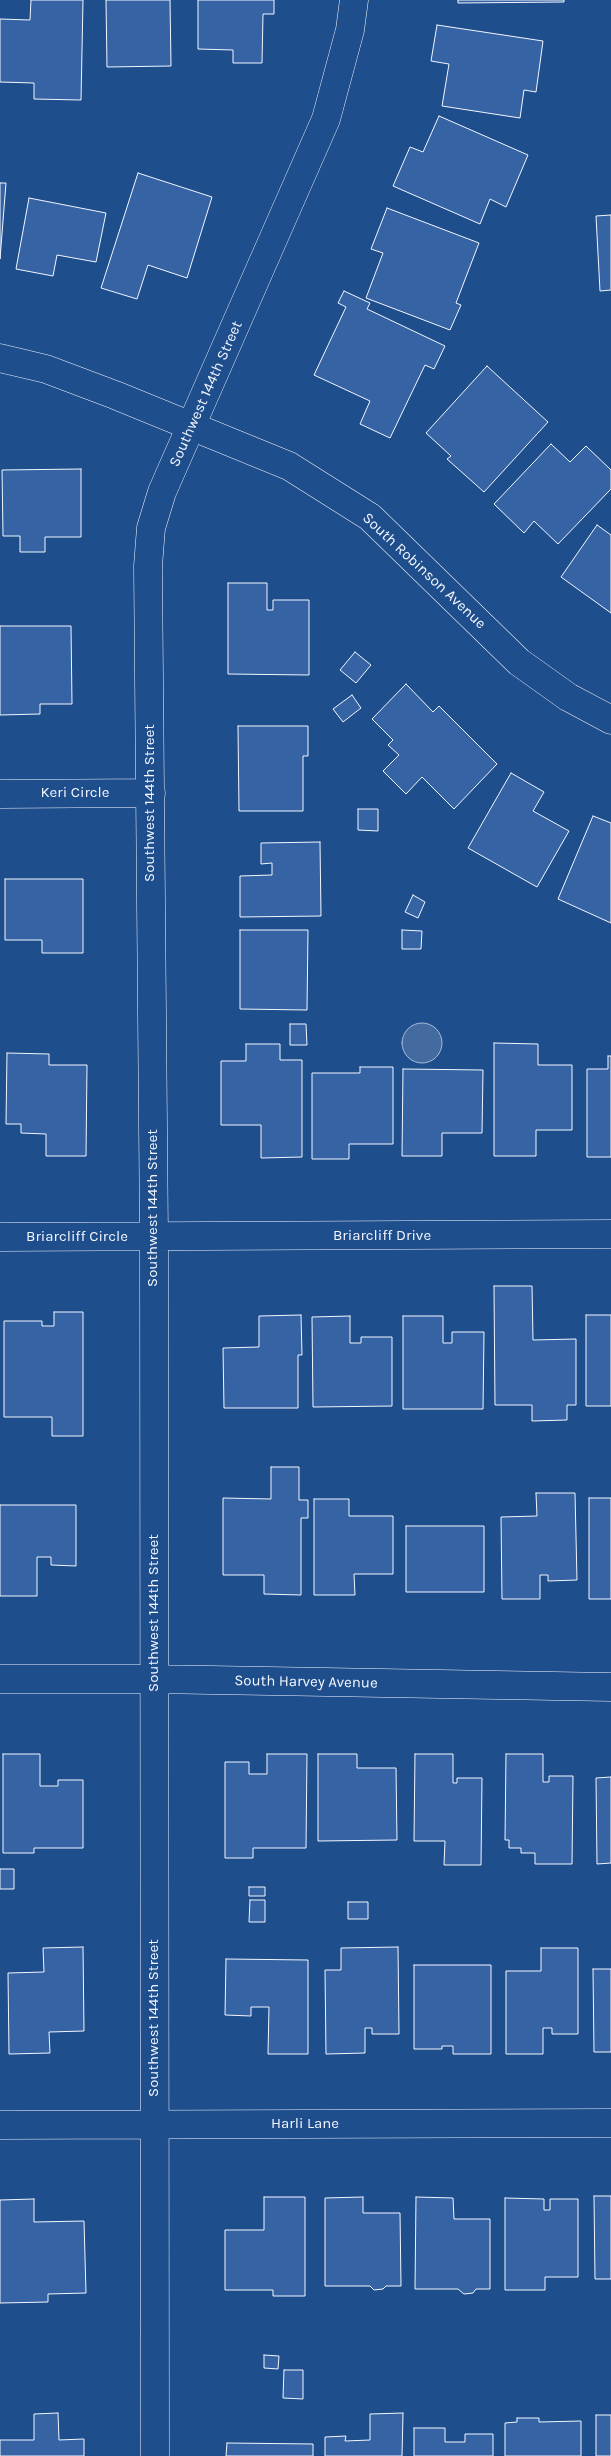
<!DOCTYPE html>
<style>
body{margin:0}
canvas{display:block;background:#1f4e8c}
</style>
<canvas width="611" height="2456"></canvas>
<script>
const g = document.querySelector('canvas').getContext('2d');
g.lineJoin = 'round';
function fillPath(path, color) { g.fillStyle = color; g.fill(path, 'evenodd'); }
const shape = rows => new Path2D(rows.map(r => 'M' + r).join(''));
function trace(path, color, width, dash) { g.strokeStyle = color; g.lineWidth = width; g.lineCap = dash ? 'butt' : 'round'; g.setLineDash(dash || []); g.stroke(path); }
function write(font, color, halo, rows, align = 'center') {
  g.font = font + ' Karla,sans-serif'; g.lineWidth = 4; g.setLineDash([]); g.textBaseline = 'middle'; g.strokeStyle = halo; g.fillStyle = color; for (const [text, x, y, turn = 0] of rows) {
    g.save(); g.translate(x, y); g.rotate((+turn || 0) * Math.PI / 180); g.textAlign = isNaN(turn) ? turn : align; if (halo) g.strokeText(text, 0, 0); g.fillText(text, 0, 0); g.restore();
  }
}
const water = shape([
 '402 1043a20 20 0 1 1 40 0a20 20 0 1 1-40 0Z'
]);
fillPath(water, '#446ba0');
trace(water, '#a8bbd7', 1);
const building = shape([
 [31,0,83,0,81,100,34,99,34,83,0,82,0,19,30,20,31,0],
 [106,0,170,0,171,66,107,67,106,0],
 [198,0,274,0,274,14,263,14,262,63,233,63,233,50,198,49,198,0],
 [458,0,564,0,564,2,458,3,458,0],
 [437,25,543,41,536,92,524,90,520,118,442,106,449,64,431,61,437,25],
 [439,116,528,155,506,207,490,199,480,224,393,186,410,147,423,152,439,116],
 [138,173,212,197,187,278,148,265,137,299,101,288,138,173],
 [0,183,6,183,0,259,0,183],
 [29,198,106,213,96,262,57,255,53,276,16,269,29,198],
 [387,208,479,243,456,303,461,305,450,330,366,298,383,253,371,249,387,208],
 [611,215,611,290,600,291,596,216,611,215],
 [344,291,370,303,367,309,445,346,434,369,425,365,390,438,360,424,370,401,314,375,346,307,338,303,344,291],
 [487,366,548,422,484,492,447,459,451,456,426,433,487,366],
 [551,444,570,462,586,446,611,470,611,489,558,544,534,521,524,533,494,504,551,444],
 [81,469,81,537,45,537,45,552,20,552,20,536,3,536,2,470,81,469],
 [597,525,611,535,611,613,561,577,597,525],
 [228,583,267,583,267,610,273,610,273,600,309,600,309,675,228,674,228,583],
 [0,626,71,626,72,704,40,704,40,714,0,715,0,626],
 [355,652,371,665,356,683,340,670,355,652],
 [406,684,433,712,439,706,497,764,454,809,422,777,406,794,383,771,399,755,388,745,393,740,372,719,406,684],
 [352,695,361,708,343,722,333,709,352,695],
 [238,726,308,726,308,756,303,756,303,811,239,811,238,726],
 [511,773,544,792,533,811,569,831,537,887,468,848,511,773],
 [358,809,378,809,378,831,358,830,358,809],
 [593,816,611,823,611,923,558,899,593,816],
 [320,842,321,916,240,917,240,876,272,875,272,863,261,864,261,843,320,842],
 [5,879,83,879,83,953,42,953,42,940,5,940,5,879],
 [413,895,425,902,418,918,405,912,413,895],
 [240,930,308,930,307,1010,240,1009,240,930],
 [402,930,422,931,421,949,402,949,402,930],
 [290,1024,306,1024,307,1045,290,1045,290,1024],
 [494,1043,538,1044,538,1065,572,1065,572,1130,536,1130,536,1156,494,1156,494,1043],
 [246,1044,280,1044,280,1060,302,1060,302,1157,261,1158,261,1125,221,1125,221,1061,246,1061,246,1044],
 [7,1053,49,1054,49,1065,87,1065,86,1156,46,1156,46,1134,21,1133,21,1124,6,1124,7,1053],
 [608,1056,611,1056,611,1157,587,1157,587,1069,608,1069,608,1056],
 [360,1067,393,1067,393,1144,349,1144,349,1159,312,1159,312,1073,360,1073,360,1067],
 [403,1069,483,1070,482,1133,442,1133,442,1156,402,1156,403,1069],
 [494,1286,532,1286,533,1340,576,1339,576,1405,567,1405,567,1420,532,1421,532,1405,495,1405,494,1286],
 [54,1312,83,1312,83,1436,52,1436,52,1417,4,1417,4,1321,42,1321,42,1326,54,1326,54,1312],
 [301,1315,302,1355,298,1355,298,1408,224,1408,223,1348,259,1347,259,1316,301,1315],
 [586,1315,611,1315,611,1406,586,1406,586,1315],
 [350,1316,350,1343,361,1343,361,1337,392,1337,392,1406,313,1407,312,1317,350,1316],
 [403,1316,443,1316,443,1343,452,1343,452,1332,484,1332,483,1409,403,1409,403,1316],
 [271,1467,299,1467,299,1500,308,1500,308,1518,301,1518,301,1595,264,1594,264,1575,223,1575,223,1498,271,1499,271,1467],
 [536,1493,575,1493,577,1580,548,1581,548,1575,540,1575,540,1599,502,1599,501,1517,537,1516,536,1493],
 [589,1498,611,1498,611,1599,589,1599,589,1498],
 [314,1499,349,1499,349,1516,393,1516,393,1574,354,1574,355,1595,314,1595,314,1499],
 [0,1505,76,1505,76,1566,51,1565,51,1557,37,1557,37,1596,0,1596,0,1505],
 [406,1526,484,1526,484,1592,406,1592,406,1526],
 [3,1754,40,1754,40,1786,58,1786,58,1780,83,1780,83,1848,34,1848,34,1853,3,1853,3,1754],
 [267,1754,307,1754,306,1848,253,1848,253,1858,225,1858,225,1762,249,1762,249,1774,267,1774,267,1754],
 [318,1754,357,1754,357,1768,396,1768,397,1840,318,1841,318,1754],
 [415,1754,453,1754,453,1783,457,1783,457,1778,482,1778,481,1865,444,1865,445,1841,414,1841,415,1754],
 [506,1754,543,1754,543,1782,549,1782,549,1776,573,1776,572,1864,535,1864,535,1853,521,1853,521,1848,509,1848,509,1840,505,1840,506,1754],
 [611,1777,611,1863,597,1864,596,1778,611,1777],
 [0,1869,14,1869,14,1889,0,1889,0,1869],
 [249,1887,265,1887,265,1896,249,1896,249,1887],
 [250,1900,265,1900,265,1922,249,1922,250,1900],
 [348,1902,368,1902,368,1919,348,1919,348,1902],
 [83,1947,84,2031,49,2032,50,2053,9,2054,8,1973,44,1972,43,1948,83,1947],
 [398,1947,399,2034,372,2034,372,2028,365,2028,365,2053,326,2054,325,1970,341,1970,341,1948,398,1947],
 [541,1948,578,1948,578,2034,552,2034,552,2028,543,2028,543,2054,506,2054,506,1971,541,1971,541,1948],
 [226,1959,308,1960,308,2054,268,2054,269,2007,251,2007,251,2016,225,2015,226,1959],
 [414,1965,491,1965,491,2054,453,2054,453,2046,442,2046,442,2049,414,2049,414,1965],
 [593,1969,611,1969,611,2052,594,2052,593,1969],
 [594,2196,611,2196,611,2279,595,2279,594,2196],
 [264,2197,305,2197,305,2296,273,2296,273,2290,225,2290,225,2230,264,2230,264,2197],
 [363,2197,363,2213,400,2213,401,2286,386,2286,383,2289,374,2290,370,2286,325,2286,325,2198,363,2197],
 [416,2197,453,2198,454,2219,490,2219,490,2289,476,2289,473,2293,464,2294,458,2289,415,2289,416,2197],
 [505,2198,544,2199,544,2210,550,2210,550,2199,578,2199,578,2277,545,2277,545,2290,505,2290,505,2198],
 [34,2199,34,2222,84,2221,86,2293,48,2294,48,2302,0,2303,0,2200,34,2199],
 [264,2355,279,2356,278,2369,264,2368,264,2355],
 [284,2370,303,2370,303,2399,283,2398,284,2370],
 [58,2413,59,2440,84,2439,84,2456,0,2456,0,2440,34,2440,34,2414,58,2413],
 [403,2413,402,2456,325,2456,325,2437,346,2436,345,2441,370,2440,370,2414,403,2413],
 [596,2415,611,2415,611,2456,596,2456,596,2415],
 [517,2418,539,2418,539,2422,581,2421,581,2456,505,2456,505,2423,517,2422,517,2418],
 [414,2428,445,2428,445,2442,465,2442,465,2434,493,2434,493,2456,414,2456,414,2428],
 [227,2443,313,2444,313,2456,226,2456,227,2443]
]);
fillPath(building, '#3563a3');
trace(building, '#f2f6ff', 1);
const street = shape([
 [0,358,46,369,115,395,289,466,370,517,519,662,568,697,611,720],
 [0,794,151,793],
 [0,1237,611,1234],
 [0,1679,154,1679,611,1687],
 [0,2125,611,2123],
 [155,2456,154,1237,148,566,151,528,162,492,326,119,350,30,354,0]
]);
trace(street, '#f2f6ff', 29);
trace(street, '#1f4e8c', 28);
write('15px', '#f2f6ff', '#1f4e8c', [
 ["Southwest 144th Street",206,394,-66],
 ["South Robinson Avenue",424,571,43],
 ["Keri Circle",75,793],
 ["Southwest 144th Street",150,803,-90],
 ["Southwest 144th Street",153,1208,-90],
 ["Briarcliff Drive",382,1236],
 ["Briarcliff Circle",77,1237],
 ["Southwest 144th Street",154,1613,-90],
 ["South Harvey Avenue",306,1682,1],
 ["Southwest 144th Street",154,2018,-90],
 ["Harli Lane",305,2124]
]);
</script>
